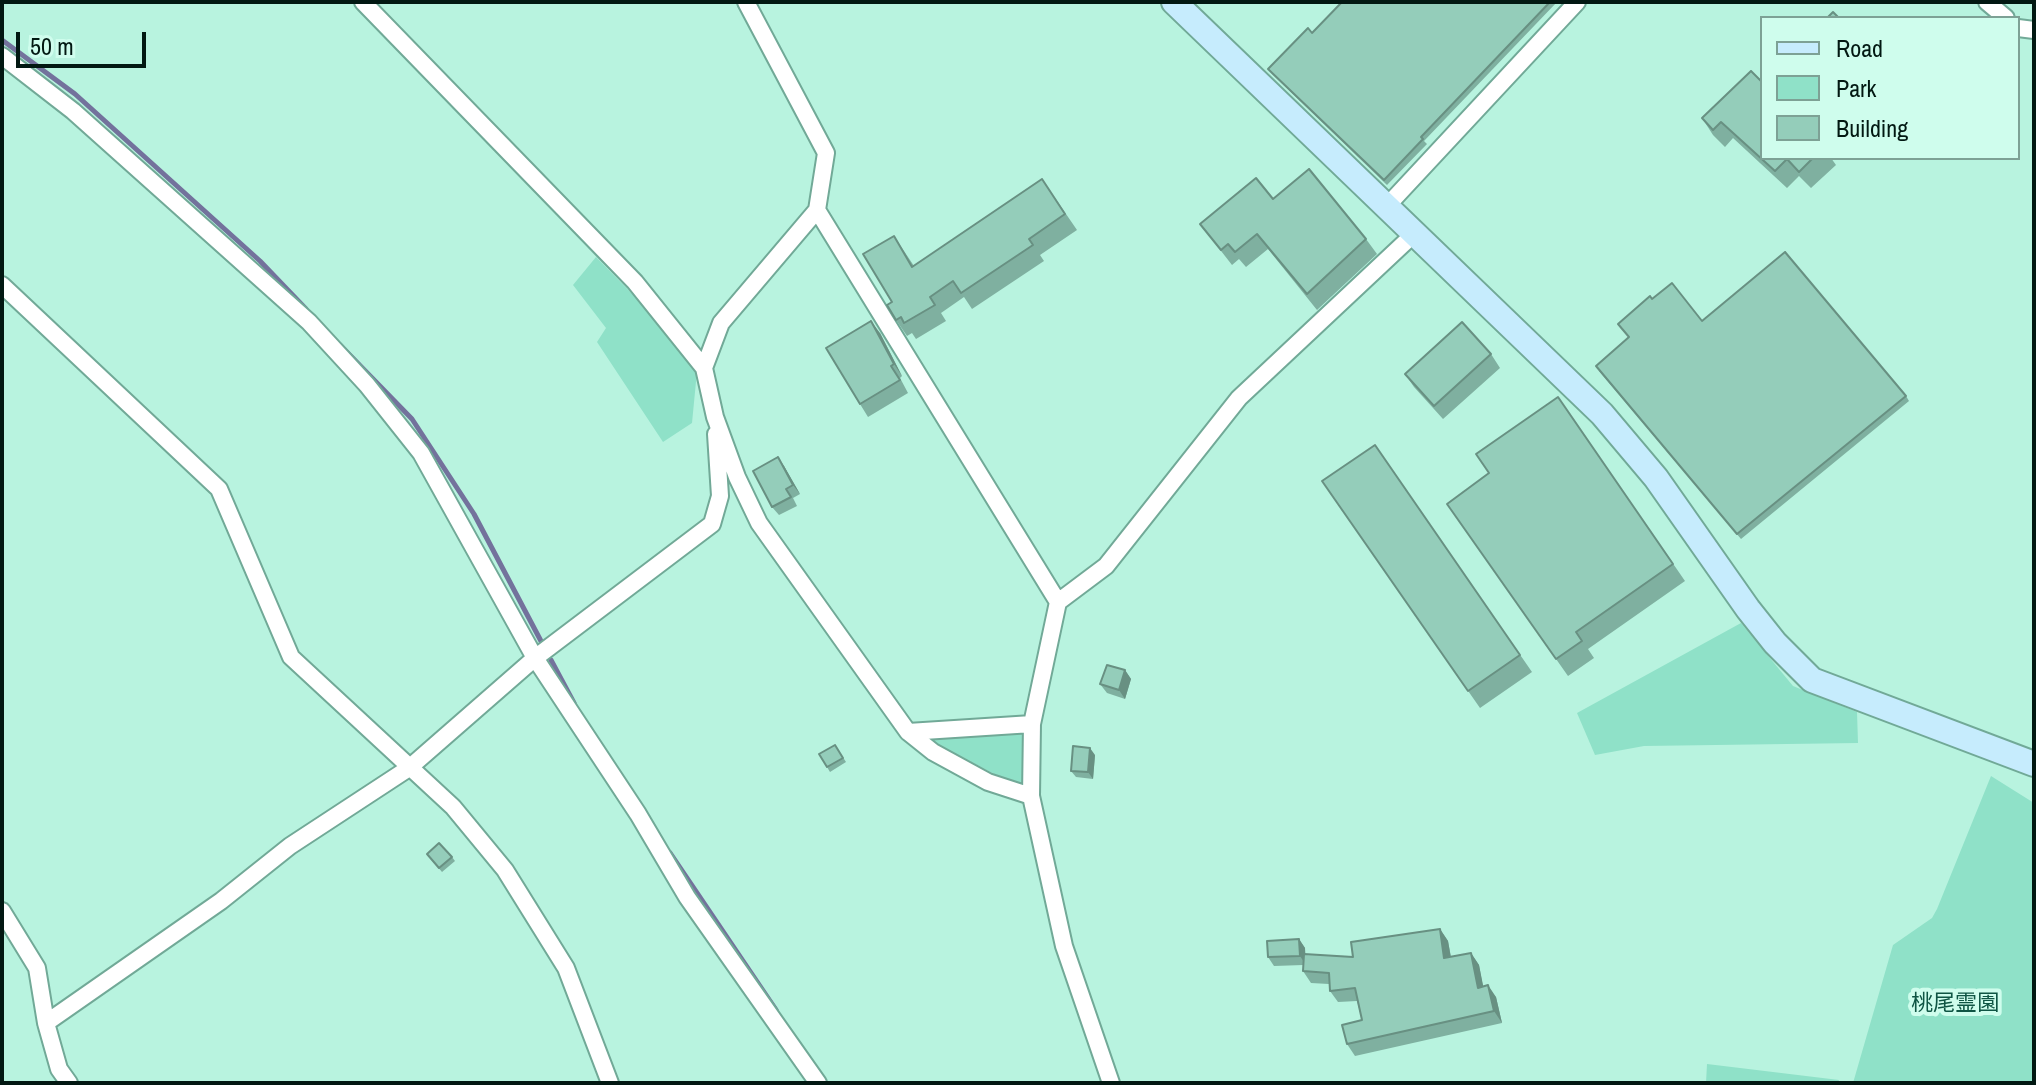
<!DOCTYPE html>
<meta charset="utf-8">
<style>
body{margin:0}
#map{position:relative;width:2036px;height:1085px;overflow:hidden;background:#b8f3df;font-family:"Archivo Narrow",sans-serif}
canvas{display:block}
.frame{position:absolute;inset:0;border:4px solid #021812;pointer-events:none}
.legend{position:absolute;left:1760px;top:16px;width:260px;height:144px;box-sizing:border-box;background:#cffded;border:2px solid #7da195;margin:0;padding:10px 14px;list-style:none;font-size:24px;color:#021812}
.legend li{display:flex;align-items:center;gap:16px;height:40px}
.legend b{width:40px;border:2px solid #7da195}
.scale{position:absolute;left:16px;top:32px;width:130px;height:36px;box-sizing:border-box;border:4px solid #021812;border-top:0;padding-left:10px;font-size:24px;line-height:28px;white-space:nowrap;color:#021812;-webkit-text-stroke:6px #cffded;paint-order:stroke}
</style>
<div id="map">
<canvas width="2036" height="1085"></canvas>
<div class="frame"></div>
<ul class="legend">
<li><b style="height:10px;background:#c6ecfd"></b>Road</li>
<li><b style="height:22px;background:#8fe1c8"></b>Park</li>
<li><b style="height:22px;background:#94cdba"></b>Building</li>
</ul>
<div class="scale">50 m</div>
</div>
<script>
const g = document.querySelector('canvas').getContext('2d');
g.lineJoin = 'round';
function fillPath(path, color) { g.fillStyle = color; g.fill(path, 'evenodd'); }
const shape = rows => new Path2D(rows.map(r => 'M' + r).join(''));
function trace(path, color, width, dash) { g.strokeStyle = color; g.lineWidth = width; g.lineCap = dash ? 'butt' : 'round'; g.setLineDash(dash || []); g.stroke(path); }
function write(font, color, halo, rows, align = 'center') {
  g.font = font + ' "Archivo Narrow","Noto Sans JP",sans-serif'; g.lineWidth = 8; g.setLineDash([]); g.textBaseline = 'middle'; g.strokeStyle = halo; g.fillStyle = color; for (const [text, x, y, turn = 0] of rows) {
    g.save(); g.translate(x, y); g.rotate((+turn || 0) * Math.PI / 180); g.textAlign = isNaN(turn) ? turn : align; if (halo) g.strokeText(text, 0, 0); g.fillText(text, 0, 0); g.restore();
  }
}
fillPath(shape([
 [596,257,698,361,692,423,663,442,597,342,606,328,573,285],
 [1741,623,1793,686,1857,712,1858,743,1644,746,1595,755,1577,713],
 [1028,730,1026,783,1011,783,924,737],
 [1991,776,2034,803,2034,1083,1853,1083,1893,945,1932,918,1937,909],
 [1707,1064,1839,1080,1838,1083,1706,1083]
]), '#8fe1c8');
trace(shape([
 [2,40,75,94,260,261,306,309],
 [340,345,412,419,474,514,542,643],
 [551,660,574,703],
 [670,853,776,1010]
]), '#73729c', 5);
const street = shape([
 [363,2,635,282,704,368,715,417,737,477,759,523,908,732,1032,724],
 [1987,2,2006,18],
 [2018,28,2034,30],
 [2,56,73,111,309,322,367,385,421,453,535,658,638,814,687,897,818,1083],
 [1387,206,1577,2],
 [817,210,1058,602],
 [2,285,219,489,291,657,453,807,505,870,566,968,610,1083],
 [704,368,721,323,817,210,826,153,746,2],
 [908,732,933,752,988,782,1031,796],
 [2,911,37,968,46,1023,59,1069,69,1083],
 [46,1023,221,901,290,846,409,768,535,658,712,524,720,496,716,434],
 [1111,1083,1064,946,1031,796,1032,724,1058,602,1106,566,1239,398,1415,233]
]);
const secondary = shape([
 [1174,2,1602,414,1656,478,1748,609,1775,643,1812,680,2034,764]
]);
trace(street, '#71a997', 20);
trace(secondary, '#71a997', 28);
trace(street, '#fff', 16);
trace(secondary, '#c6ecfd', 24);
fillPath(shape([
 [1342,2,1557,2,1424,141,1427,144,1387,185,1272,74,1268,69,1312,33],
 [1751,71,1762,158,1831,158,1836,165,1811,188,1799,176,1787,188,1733,138,1725,147,1713,135,1702,118],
 [1042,179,1077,230,1040,255,1044,261,972,309,964,297,941,313,946,321,916,339,912,333,907,336,896,320,892,302,894,236,914,266],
 [1273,199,1366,239,1377,254,1317,310,1268,249,1246,267,1239,259,1232,265,1200,224],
 [1652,299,1702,321,1906,396,1909,401,1741,539,1599,371,1628,337],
 [880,333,902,376,900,378,908,393,868,417,860,404],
 [1491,354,1500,368,1443,419,1414,387,1405,374],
 [1558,397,1685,581,1588,649,1594,658,1568,676,1447,504,1489,473],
 [1375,445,1532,672,1480,708,1322,481],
 [784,466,800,494,793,498,797,506,779,515,772,507],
 [1125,670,1131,679,1125,699,1107,693,1100,684],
 [835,745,846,762,830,772,827,767],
 [1095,755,1093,779,1076,777,1071,771],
 [452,857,455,861,442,872,430,858],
 [1440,929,1448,941,1451,957,1471,953,1479,965,1483,987,1496,997,1502,1023,1355,1056,1347,1044,1362,1020,1357,1001,1338,1002,1330,991,1329,984,1311,983,1303,971,1303,965,1274,966,1268,957,1299,939,1305,948,1305,954,1353,957]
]), '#7fb0a0');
fillPath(shape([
 [871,321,880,333,902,376,894,364],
 [778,457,784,466,800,494,793,485],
 [1125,670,1131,679,1125,699,1119,690],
 [1090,748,1095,755,1093,779,1088,772],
 [1440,929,1448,941,1453,970,1444,958],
 [1299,939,1305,948,1306,965,1300,956],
 [1471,953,1479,965,1486,1000,1478,988],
 [1488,985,1496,997,1502,1023,1494,1011]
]), '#689082');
const building = shape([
 [1342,2,1550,2,1421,137,1423,139,1384,180,1268,69,1308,28,1312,33,1342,2],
 [1833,12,1839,18,1827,18,1833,12],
 [1751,71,1762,82,1762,158,1813,158,1799,172,1787,159,1775,171,1721,122,1713,130,1702,118,1751,71],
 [1309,169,1366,239,1307,294,1257,234,1235,252,1228,244,1221,250,1200,224,1256,178,1273,199,1309,169],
 [1042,179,1065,214,1029,239,1033,245,961,293,953,281,930,297,935,305,904,323,901,317,896,320,887,305,892,302,863,254,894,236,912,267,1042,179],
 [1785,252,1906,396,1737,534,1596,366,1629,337,1618,324,1650,296,1652,299,1672,283,1702,321,1785,252],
 [871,321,894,364,891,366,900,380,860,404,826,348,871,321],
 [1462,322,1491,354,1434,406,1405,374,1462,322],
 [1558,397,1673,564,1576,632,1582,641,1556,659,1447,504,1489,473,1476,454,1558,397],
 [1375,445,1520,655,1468,691,1322,481,1375,445],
 [778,457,793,485,786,489,791,497,772,507,753,471,778,457],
 [1107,665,1125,670,1119,690,1100,684,1107,665],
 [835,745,843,758,827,767,819,754,835,745],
 [1073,746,1090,748,1088,772,1071,771,1073,746],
 [439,843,452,857,439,868,427,854,439,843],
 [1440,929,1444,958,1471,953,1478,988,1488,985,1494,1011,1347,1044,1342,1025,1362,1020,1355,988,1330,991,1329,973,1303,971,1304,954,1353,957,1351,942,1440,929],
 [1299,939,1300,956,1268,957,1267,941,1299,939]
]);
fillPath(building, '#94cdba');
trace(building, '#689082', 2);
write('22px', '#0f5544', '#cffded', [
 ["桃尾霊園",1955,1004]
]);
</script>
